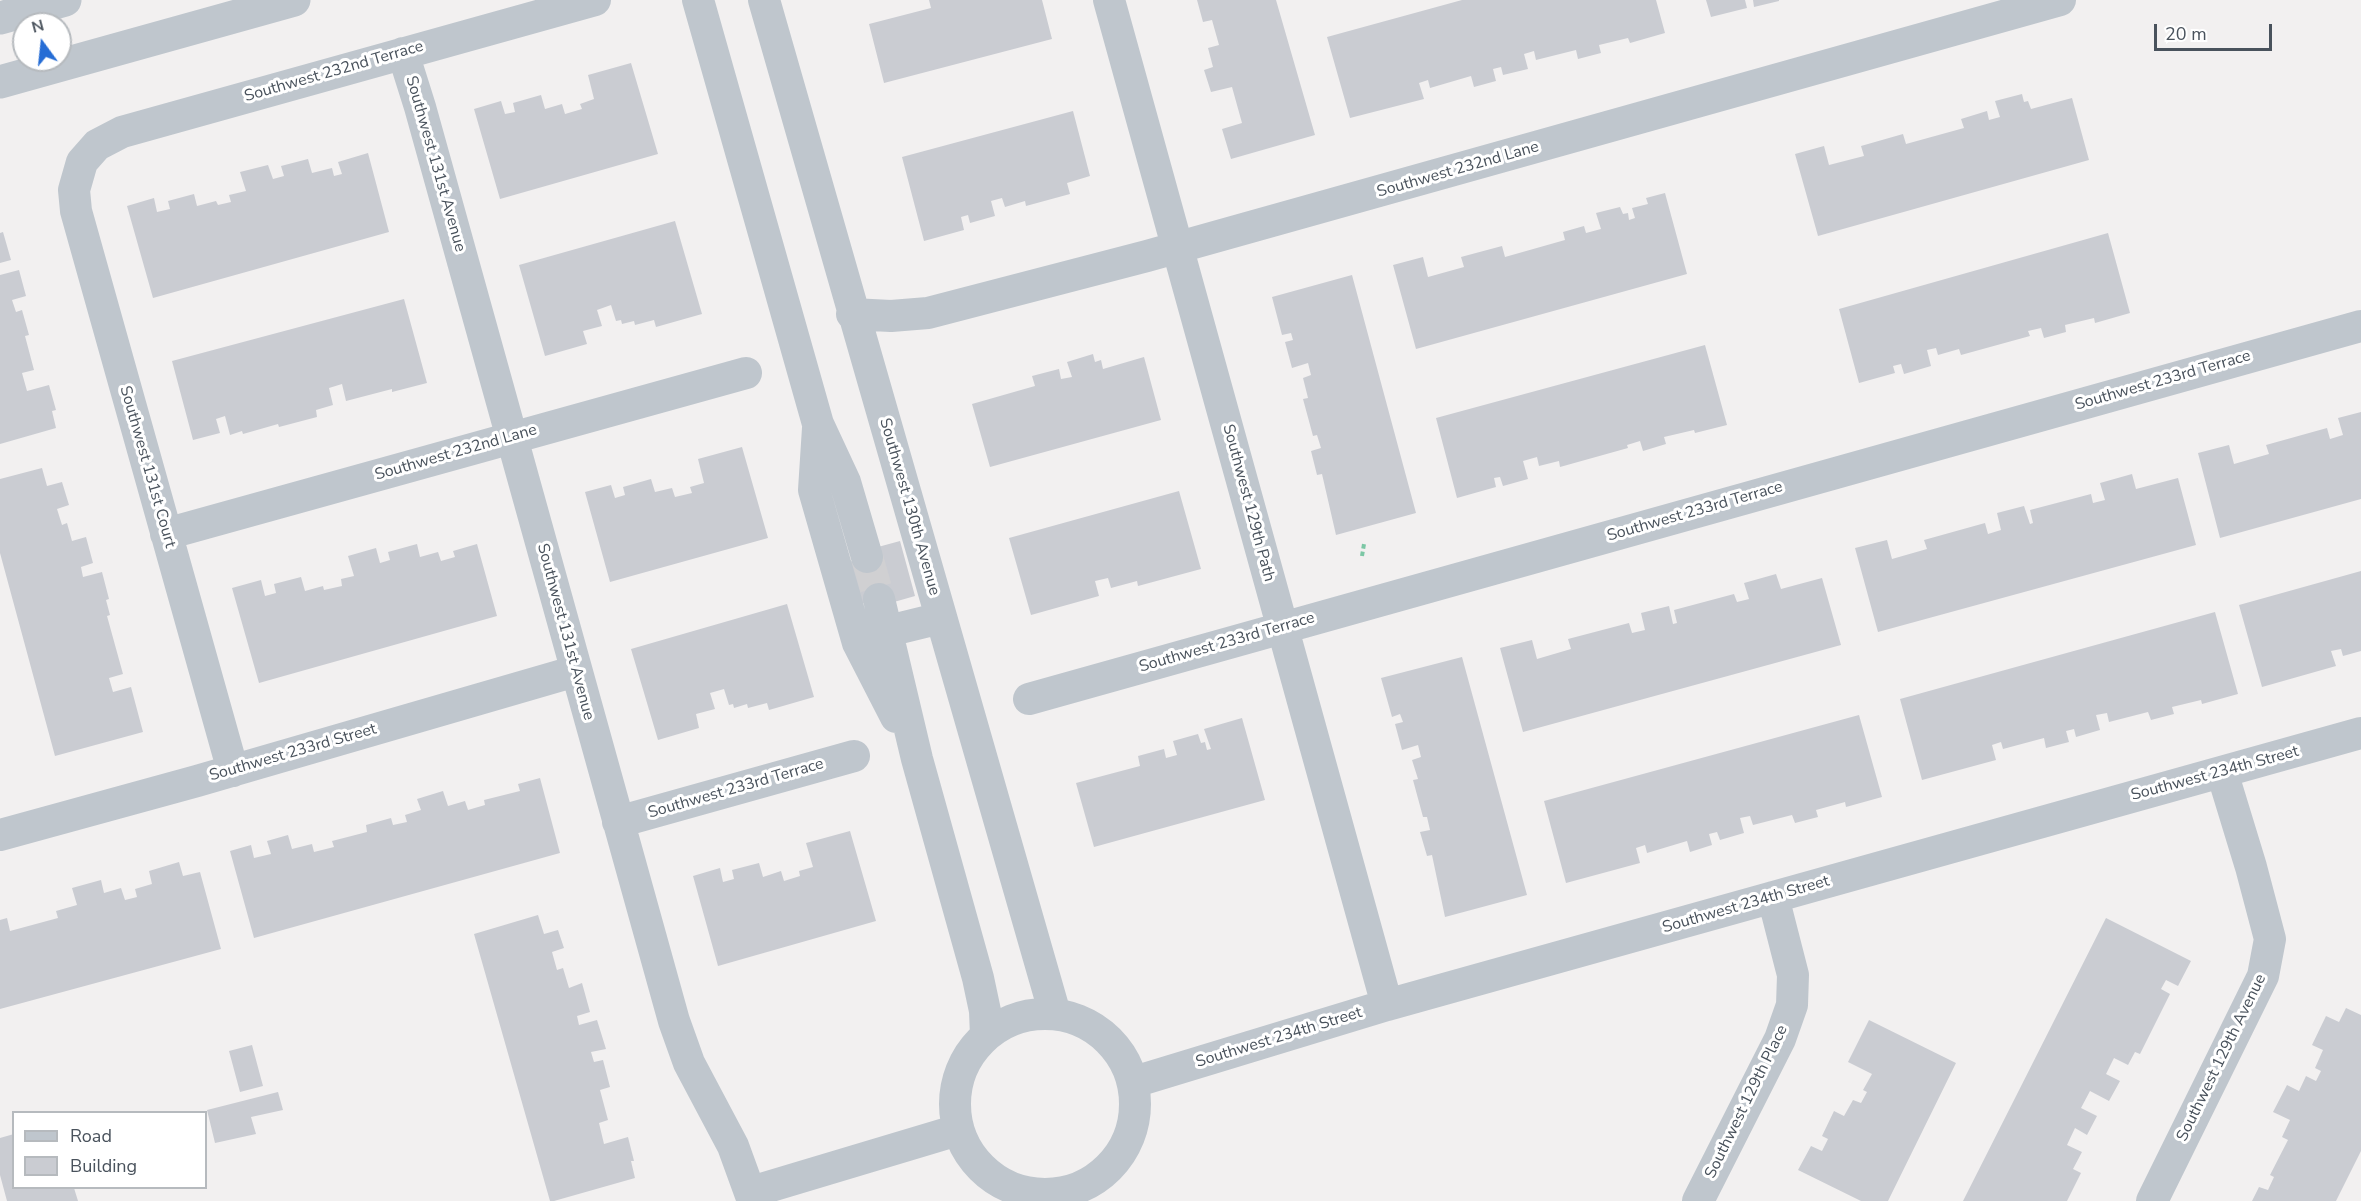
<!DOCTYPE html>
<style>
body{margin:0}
#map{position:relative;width:2361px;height:1201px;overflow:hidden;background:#f2f0f0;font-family:"Nunito Sans",sans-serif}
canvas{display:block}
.legend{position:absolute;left:12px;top:1111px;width:195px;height:78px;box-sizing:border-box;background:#fff;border:2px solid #b6babe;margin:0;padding:8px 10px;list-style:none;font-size:18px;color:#49525c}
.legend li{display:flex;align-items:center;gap:12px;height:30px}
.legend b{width:30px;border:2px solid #b6babe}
.north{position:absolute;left:12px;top:12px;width:60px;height:60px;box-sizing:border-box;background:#fff;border:2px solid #b6babe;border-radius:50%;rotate:345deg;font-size:16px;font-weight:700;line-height:24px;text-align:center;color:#49525c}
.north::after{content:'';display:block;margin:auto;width:21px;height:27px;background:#266dd5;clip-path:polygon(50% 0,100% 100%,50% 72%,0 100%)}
.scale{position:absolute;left:2154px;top:24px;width:118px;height:27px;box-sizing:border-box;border:3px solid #49525c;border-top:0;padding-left:8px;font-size:18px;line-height:21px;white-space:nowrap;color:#49525c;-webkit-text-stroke:4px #fff;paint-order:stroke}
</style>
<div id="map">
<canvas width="2361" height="1201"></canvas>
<ul class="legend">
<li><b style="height:8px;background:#bfc6cd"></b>Road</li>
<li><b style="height:16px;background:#caccd2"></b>Building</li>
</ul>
<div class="north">N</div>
<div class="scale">20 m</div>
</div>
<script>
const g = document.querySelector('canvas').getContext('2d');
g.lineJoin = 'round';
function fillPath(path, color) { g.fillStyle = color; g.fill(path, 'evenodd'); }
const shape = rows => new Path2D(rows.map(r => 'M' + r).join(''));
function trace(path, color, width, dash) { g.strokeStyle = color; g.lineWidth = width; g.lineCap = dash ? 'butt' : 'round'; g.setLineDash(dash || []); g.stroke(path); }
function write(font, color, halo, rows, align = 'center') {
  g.font = font + ' "Nunito Sans",sans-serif'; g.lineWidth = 6; g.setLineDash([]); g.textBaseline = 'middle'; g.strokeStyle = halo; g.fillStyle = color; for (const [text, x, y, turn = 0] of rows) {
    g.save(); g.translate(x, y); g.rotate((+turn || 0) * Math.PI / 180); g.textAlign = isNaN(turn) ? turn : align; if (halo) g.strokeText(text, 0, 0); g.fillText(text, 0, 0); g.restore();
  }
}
fillPath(shape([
 [929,0,1042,0,1052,39,884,83,869,24,931,8],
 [1197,0,1276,0,1315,135,1231,159,1222,129,1242,123,1232,87,1211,92,1204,70,1213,67,1208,48,1219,45,1212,20,1203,22],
 [1462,0,1656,0,1665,33,1630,43,1628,38,1599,45,1601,53,1578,59,1576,50,1536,60,1534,51,1524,54,1528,69,1503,75,1501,67,1493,69,1496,81,1474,87,1471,76,1430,88,1428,80,1419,83,1424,99,1350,118,1327,37],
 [1706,0,1745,0,1747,8,1711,17],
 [1753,0,1779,0,1779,1,1754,7],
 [631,63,658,154,500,199,474,109,501,101,505,114,515,112,513,103,541,95,545,109,562,104,565,114,582,109,580,104,594,99,588,75],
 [2022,94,2024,102,2028,101,2031,109,2072,98,2089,160,1818,236,1795,154,1824,146,1829,165,1864,156,1861,146,1903,134,1906,144,1964,128,1961,119,1987,111,1989,120,2000,117,1995,101],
 [1073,111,1090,176,1067,183,1070,194,1026,206,1025,201,1005,207,1002,198,991,201,995,216,970,223,968,215,961,217,964,230,924,241,902,157],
 [368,153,389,232,153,298,127,206,154,198,157,212,170,209,168,201,194,194,197,206,216,201,218,205,231,202,229,195,246,191,240,172,268,165,273,179,284,176,281,166,308,159,312,173,332,168,334,176,342,174,338,162],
 [1665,193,1687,274,1416,349,1393,265,1423,257,1428,277,1464,267,1461,257,1502,246,1505,257,1565,240,1563,232,1584,226,1586,233,1601,229,1596,213,1620,207,1623,214,1628,213,1629,220,1635,218,1632,208,1648,204,1646,198],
 [675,221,702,314,656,327,654,320,635,325,634,321,622,324,621,320,616,321,611,305,597,310,602,326,583,331,587,344,545,356,519,265],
 [3,232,11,260,0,263,0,233],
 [2108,233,2130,313,2095,323,2094,318,2065,325,2066,332,2044,338,2041,328,2028,331,2030,336,1961,355,1959,349,1938,355,1936,348,1927,350,1931,366,1904,374,1901,364,1893,366,1895,373,1859,383,1839,309],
 [19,270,26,296,12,300,16,312,22,310,29,335,25,336,34,370,22,373,27,391,49,385,56,410,52,411,56,428,0,444,0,275],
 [1352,275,1416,513,1336,535,1322,474,1317,475,1311,451,1321,448,1317,435,1313,436,1303,399,1308,398,1303,378,1311,375,1308,363,1292,368,1285,342,1293,340,1291,333,1282,335,1272,297],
 [404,299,427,383,392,392,392,389,346,401,342,384,329,388,333,405,316,410,317,417,279,427,278,424,243,434,242,431,230,435,225,416,216,419,220,433,193,440,172,361],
 [1705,345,1727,425,1695,433,1694,430,1664,437,1666,444,1643,451,1640,441,1627,445,1628,448,1560,467,1559,461,1539,466,1537,457,1523,461,1528,479,1503,486,1500,477,1494,478,1496,487,1457,498,1436,418],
 [1093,354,1095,362,1101,360,1103,369,1144,357,1161,420,990,467,972,404,1035,386,1032,376,1059,369,1061,379,1072,377,1067,362],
 [2361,412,2361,499,2220,538,2198,453,2229,445,2234,464,2269,454,2266,445,2327,428,2330,439,2343,435,2338,418],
 [742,447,768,538,610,582,585,492,611,485,615,498,625,495,623,487,651,479,655,492,672,488,675,497,692,493,690,487,704,483,698,459],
 [42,468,47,486,62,482,69,505,57,509,62,525,67,523,72,541,86,537,93,563,81,567,83,577,102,572,109,599,106,600,110,615,107,616,123,674,109,678,113,692,131,687,143,732,55,756,0,553,0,479],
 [2132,474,2136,489,2178,478,2196,545,1878,632,1855,548,1887,540,1892,559,1927,549,1924,540,1985,523,1988,534,2001,530,1997,513,2024,506,2030,524,2033,523,2030,510,2091,494,2093,503,2105,500,2100,483],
 [1179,491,1201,569,1138,586,1137,581,1111,588,1108,578,1095,581,1099,596,1031,615,1009,538],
 [900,541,915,596,894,602,892,595,860,604,849,562,879,554,878,547],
 [417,544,420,557,438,552,441,561,455,557,453,551,477,544,497,616,259,683,232,588,261,580,265,596,276,593,274,584,301,577,305,591,323,586,324,590,342,586,341,579,354,576,348,556,376,548,380,563,390,560,388,552],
 [2361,571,2361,651,2343,656,2341,649,2331,651,2336,666,2262,687,2239,605],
 [1776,574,1781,589,1822,578,1841,645,1523,732,1500,648,1532,640,1537,659,1571,649,1568,639,1629,623,1632,633,1645,630,1641,613,1669,606,1673,624,1677,623,1674,610,1734,594,1737,602,1749,599,1744,583],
 [787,604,814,697,769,710,767,703,748,708,747,704,734,708,733,704,729,705,724,689,710,693,715,709,696,714,699,728,658,740,631,649],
 [2215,612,2238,694,2202,704,2201,700,2172,707,2174,714,2151,720,2148,712,2109,722,2107,713,2096,715,2100,730,2076,737,2074,729,2066,731,2069,742,2046,748,2044,738,2003,749,2001,742,1992,745,1996,760,1922,780,1900,699],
 [1462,657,1527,895,1445,917,1432,855,1427,856,1420,832,1430,830,1427,817,1423,817,1413,780,1418,779,1412,760,1421,757,1418,745,1402,750,1395,724,1403,722,1400,714,1392,717,1381,678],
 [1859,715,1882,797,1846,807,1845,802,1816,810,1818,817,1795,823,1792,815,1753,825,1750,816,1740,818,1744,833,1720,840,1717,832,1709,834,1712,845,1690,852,1687,841,1647,853,1645,845,1636,848,1640,863,1566,883,1544,801],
 [1242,718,1265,800,1094,847,1076,783,1140,766,1138,756,1164,749,1166,758,1177,755,1173,741,1198,734,1201,743,1205,742,1207,750,1211,749,1204,729],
 [540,778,560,853,254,938,230,851,251,845,254,858,271,854,267,841,288,835,292,849,312,844,314,852,334,847,332,841,367,832,366,825,391,818,393,825,407,822,405,815,421,810,417,799,443,791,448,806,465,801,468,810,485,805,484,800,520,791,518,784],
 [850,831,876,921,718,966,693,876,720,868,723,882,734,879,732,870,759,863,763,877,781,871,784,881,800,876,799,871,813,867,806,843],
 [179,862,183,876,200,872,221,949,0,1009,0,920,7,918,10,931,58,918,56,911,77,905,72,888,101,880,104,893,121,888,125,900,137,897,135,889,152,884,149,871],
 [538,915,544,934,558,930,564,948,552,952,557,970,563,968,569,988,582,983,590,1012,577,1016,579,1025,597,1020,606,1049,591,1052,594,1062,603,1060,610,1087,600,1090,608,1120,599,1123,604,1144,628,1137,634,1161,631,1161,635,1178,554,1201,550,1201,474,934],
 [2106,918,2191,961,2178,986,2166,980,2161,989,2170,994,2140,1054,2135,1052,2128,1065,2114,1058,2106,1074,2120,1081,2109,1101,2090,1091,2081,1108,2097,1116,2087,1135,2075,1128,2067,1145,2082,1152,2073,1169,2081,1173,2067,1201,1963,1201],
 [2346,1008,2361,1015,2361,1151,2336,1201,2252,1201,2259,1187,2268,1190,2274,1177,2270,1175,2288,1140,2282,1137,2290,1120,2273,1112,2287,1085,2299,1091,2306,1076,2316,1081,2321,1071,2315,1068,2323,1050,2312,1045,2326,1016,2339,1022],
 [1869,1020,1956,1063,1888,1201,1861,1201,1798,1170,1811,1146,1822,1151,1828,1139,1822,1136,1834,1111,1844,1116,1853,1100,1861,1103,1867,1092,1863,1090,1872,1074,1848,1062],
 [252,1045,263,1086,240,1092,229,1051],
 [278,1092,283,1110,251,1117,256,1134,215,1143,207,1110],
 [14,1134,14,1188,74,1188,78,1201,7,1201,0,1175,0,1138]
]), '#caccd2');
trace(shape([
 [867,557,879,599]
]), '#d0d0d2', 32, [32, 16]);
trace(shape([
 [1362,556,1364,544]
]), '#7cc7a5', 4, [4.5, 3]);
trace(shape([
 [698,0,818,424,845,482,867,557],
 [764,0,1055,1014],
 [1109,0,1387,1005],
 [403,53,420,107,674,1021,689,1063,733,1146,753,1201],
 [852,314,891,316,928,313,1147,256,2060,0],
 [818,428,814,490,858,643,896,717],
 [166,534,746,373],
 [879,599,917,759,978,978,985,1011,986,1036],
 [888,631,941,618],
 [1029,699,2361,326],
 [233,771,76,211,74,190,82,162,97,145,122,132,595,0],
 [618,822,854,756],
 [0,835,197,781,576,671],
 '955 1104a90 90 0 1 1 180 0a90 90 0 1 1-180 0Z',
 [1134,1082,1387,1005,2361,733],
 [751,1192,958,1130],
 [1698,1201,1780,1039,1792,1005,1793,975,1773,897],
 [2152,1201,2263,976,2270,939,2251,867,2222,772]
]), '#bfc6cd', 32);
trace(shape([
 [0,18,65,0],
 [0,82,294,0]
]), '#bfc6cd', 33);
write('16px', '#49525c', '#fff', [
 ["Southwest 232nd Terrace",334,72,-16],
 ["Southwest 131st Avenue",435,164,74],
 ["Southwest 232nd Lane",1458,170,-16],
 ["Southwest 233rd Terrace",2163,381,-16],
 ["Southwest 232nd Lane",456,453,-16],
 ["Southwest 131st Court",147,467,74],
 ["Southwest 129th Path",1248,503,75],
 ["Southwest 130th Avenue",909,507,74],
 ["Southwest 233rd Terrace",1695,512,-16],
 ["Southwest 131st Avenue",565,632,75],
 ["Southwest 233rd Terrace",1227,643,-16],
 ["Southwest 233rd Street",293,753,-16],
 ["Southwest 234th Street",2215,774,-15],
 ["Southwest 233rd Terrace",736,789,-16],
 ["Southwest 234th Street",1746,905,-16],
 ["Southwest 234th Street",1279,1038,-17],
 ["Southwest 129th Avenue",2222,1058,-64],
 ["Southwest 129th Place",1747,1102,-64]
]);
</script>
